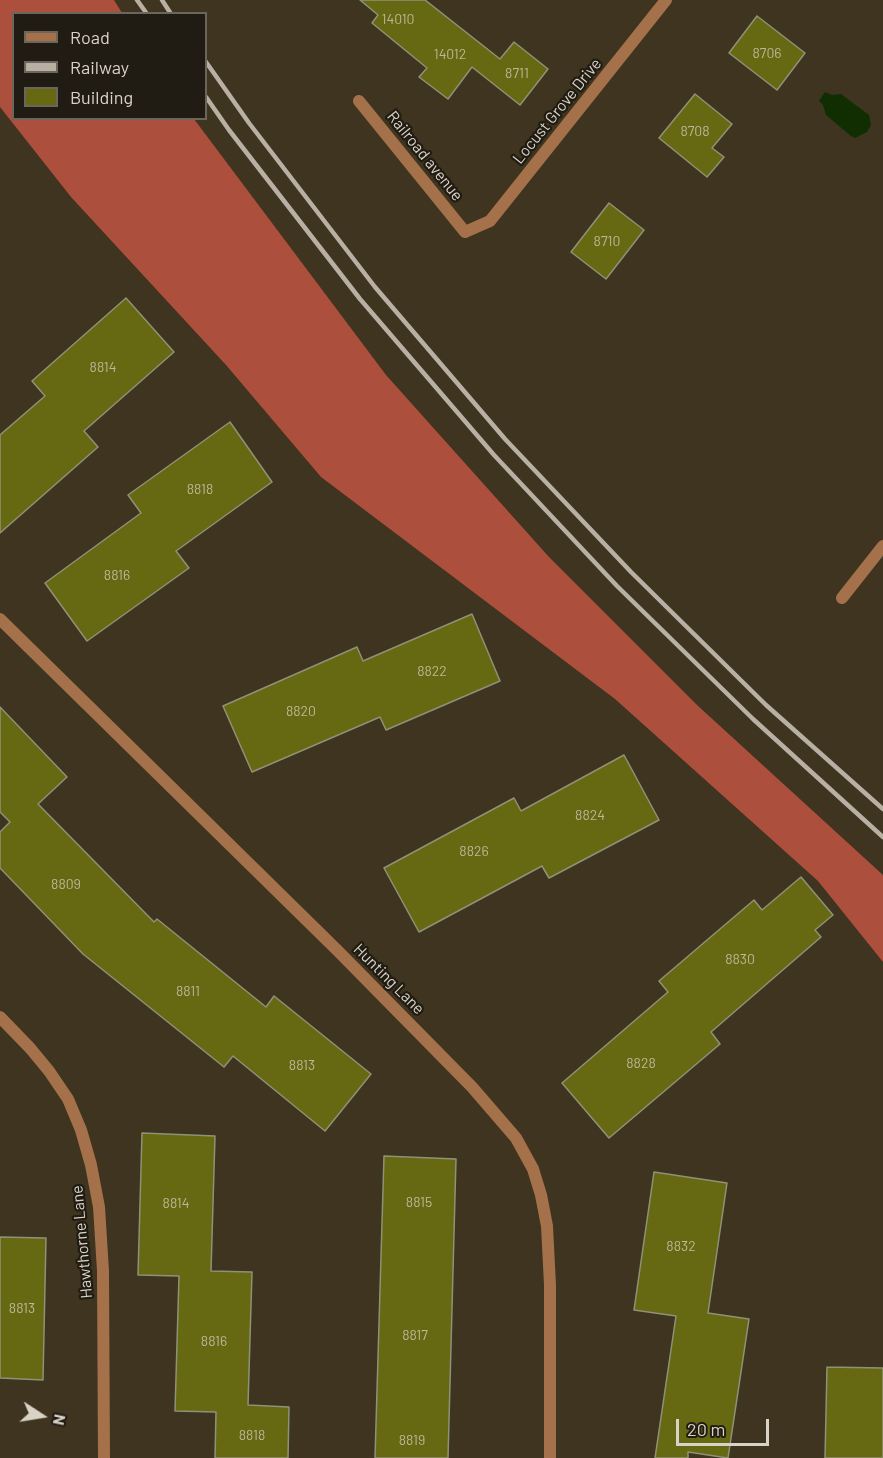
<!DOCTYPE html>
<style>
body{margin:0}
#map{position:relative;width:883px;height:1458px;overflow:hidden;background:#3e341f;font-family:Barlow,sans-serif}
canvas{display:block}
.legend{position:absolute;left:12px;top:12px;width:195px;height:108px;box-sizing:border-box;background:#211c13;border:2px solid #6b655b;margin:0;padding:8px 10px;list-style:none;font-size:18px;color:#d9d2c6}
.legend li{display:flex;align-items:center;gap:12px;height:30px}
.legend b{width:30px;border:2px solid #6b655b}
.north{position:absolute;left:12px;top:1386px;width:60px;height:60px;-webkit-text-stroke:4px #211c13;paint-order:stroke;rotate:102deg;font-size:16px;font-weight:700;line-height:24px;text-align:center;color:#d9d2c6}
.north::after{content:'';display:block;margin:auto;width:21px;height:27px;background:#d9d2c6;clip-path:polygon(50% 0,100% 100%,50% 72%,0 100%)}
.scale{position:absolute;left:676px;top:1419px;width:93px;height:27px;box-sizing:border-box;border:3px solid #d9d2c6;border-top:0;padding-left:8px;font-size:18px;line-height:21px;white-space:nowrap;color:#d9d2c6;-webkit-text-stroke:4px #211c13;paint-order:stroke}
</style>
<div id="map">
<canvas width="883" height="1458"></canvas>
<ul class="legend">
<li><b style="height:8px;background:#a4714a"></b>Road</li>
<li><b style="height:8px;background:#b8b0a3"></b>Railway</li>
<li><b style="height:16px;background:#666812"></b>Building</li>
</ul>
<div class="north">N</div>
<div class="scale">20 m</div>
</div>
<script>
const g = document.querySelector('canvas').getContext('2d');
g.lineJoin = 'round';
function fillPath(path, color) { g.fillStyle = color; g.fill(path, 'evenodd'); }
const shape = rows => new Path2D(rows.map(r => 'M' + r).join(''));
function trace(path, color, width, dash) { g.strokeStyle = color; g.lineWidth = width; g.lineCap = dash ? 'butt' : 'round'; g.setLineDash(dash || []); g.stroke(path); }
function write(font, color, halo, rows, align = 'center') {
  g.font = font + ' Barlow,sans-serif'; g.lineWidth = 4.5; g.setLineDash([]); g.textBaseline = 'middle'; g.strokeStyle = halo; g.fillStyle = color; for (const [text, x, y, turn = 0] of rows) {
    g.save(); g.translate(x, y); g.rotate((+turn || 0) * Math.PI / 180); g.textAlign = isNaN(turn) ? turn : align; if (halo) g.strokeText(text, 0, 0); g.fillText(text, 0, 0); g.restore();
  }
}
fillPath(shape([
 [0,0,114,0,122,13,14,14,14,118,194,119,386,375,549,557,697,705,883,875,883,962,818,881,615,699,321,477,226,365,71,197,0,107]
]), '#ad4f3d');
fillPath(shape([
 [825,92,832,95,841,94,869,115,871,125,867,132,855,138,851,136,826,115,823,105,819,101]
]), '#112e03');
const building = shape([
 [360,0,425,0,500,59,514,42,548,69,520,105,472,67,448,99,419,77,427,68,372,23,378,15,360,0],
 [757,16,805,53,777,90,729,53,757,16],
 [695,94,732,124,712,148,724,157,707,177,659,138,695,94],
 [609,203,644,230,606,279,571,252,609,203],
 [126,298,174,352,84,431,98,447,0,533,0,435,45,396,32,381,126,298],
 [230,422,272,482,176,551,189,568,87,641,45,583,141,513,128,495,230,422],
 [472,614,500,681,386,730,380,717,252,772,223,706,357,647,363,661,472,614],
 [0,707,67,777,38,804,154,922,157,919,266,1007,274,996,371,1074,325,1131,233,1056,224,1067,83,954,0,868,0,832,10,822,0,812,0,707],
 [624,755,659,820,549,878,542,866,419,932,384,868,514,798,521,811,624,755],
 [801,877,833,915,815,930,821,937,711,1032,720,1044,609,1138,562,1083,668,992,659,981,754,900,762,910,801,877],
 [142,1133,215,1136,211,1271,252,1272,248,1405,289,1407,288,1458,215,1458,216,1412,175,1411,179,1276,138,1275,142,1133],
 [384,1156,456,1159,448,1458,375,1458,384,1156],
 [654,1172,727,1183,708,1313,749,1319,728,1458,688,1452,688,1458,655,1458,676,1316,634,1310,654,1172],
 [0,1237,46,1238,43,1380,0,1378,0,1237],
 [827,1367,883,1368,883,1458,825,1458,827,1367]
]);
fillPath(building, '#666812');
trace(building, '#909278', 1.5);
trace(shape([
 [359,101,465,232,490,221,666,0],
 [842,598,883,546],
 [0,619,337,950,472,1087,516,1138,533,1169,541,1195,547,1226,550,1285,550,1458],
 [0,1017,30,1048,49,1071,68,1099,81,1130,91,1165,99,1207,103,1271,104,1458]
]), '#a4714a', 12);
trace(shape([
 [137,0,147,14],
 [162,0,171,14],
 [206,62,249,123,375,287,505,439,631,572,766,705,883,809],
 [206,97,229,130,360,299,494,455,617,586,753,719,883,837]
]), '#b8b0a3', 4.5);
write('14px', '#bcb899', null, [
 ["14010",398,19],
 ["8706",767,53],
 ["14012",450,54],
 ["8711",517,73],
 ["8708",695,131],
 ["8710",607,241],
 ["8814",103,367],
 ["8818",200,489],
 ["8816",117,575],
 ["8822",432,671],
 ["8820",301,711],
 ["8824",590,815],
 ["8826",474,851],
 ["8809",66,884],
 ["8830",740,959],
 ["8811",188,991],
 ["8828",641,1063],
 ["8813",302,1065],
 ["8815",419,1202],
 ["8814",176,1203],
 ["8832",681,1246],
 ["8813",22,1308],
 ["8817",415,1335],
 ["8816",214,1341],
 ["8818",252,1435],
 ["8819",412,1440]
]);
write('16px', '#d9d2c6', '#211c13', [
 ["Locust Grove Drive",557,111,-51],
 ["Railroad avenue",425,156,51],
 ["Hunting Lane",389,979,45],
 ["Hawthorne Lane",82,1242,-95]
]);
</script>
